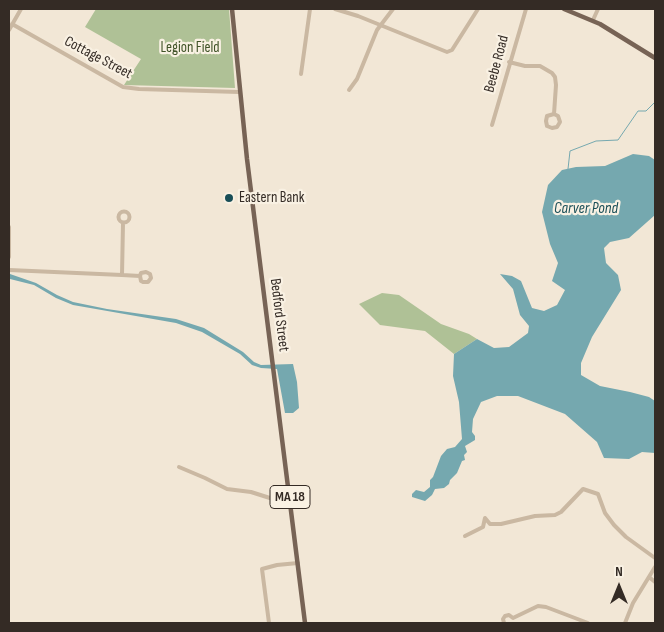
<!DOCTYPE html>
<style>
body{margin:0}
#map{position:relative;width:664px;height:632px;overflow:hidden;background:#f2e7d6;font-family:"Sofia Sans Condensed",sans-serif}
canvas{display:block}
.frame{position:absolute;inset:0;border:10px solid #342b25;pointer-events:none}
.north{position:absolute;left:594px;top:562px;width:50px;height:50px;-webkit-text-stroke:4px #f9f1e3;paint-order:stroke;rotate:0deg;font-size:14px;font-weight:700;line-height:20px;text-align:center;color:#342b25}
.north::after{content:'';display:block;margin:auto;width:18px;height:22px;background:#342b25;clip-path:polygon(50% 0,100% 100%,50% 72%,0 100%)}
</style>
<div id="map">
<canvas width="664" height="632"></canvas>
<div class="frame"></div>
<div class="north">N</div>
</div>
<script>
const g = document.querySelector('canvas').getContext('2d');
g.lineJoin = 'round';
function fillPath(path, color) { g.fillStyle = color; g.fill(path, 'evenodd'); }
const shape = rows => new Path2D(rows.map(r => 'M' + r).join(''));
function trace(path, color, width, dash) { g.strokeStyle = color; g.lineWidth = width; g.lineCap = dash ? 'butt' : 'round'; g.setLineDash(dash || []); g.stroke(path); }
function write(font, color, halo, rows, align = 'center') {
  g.font = font + ' "Sofia Sans Condensed",sans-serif'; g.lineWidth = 4.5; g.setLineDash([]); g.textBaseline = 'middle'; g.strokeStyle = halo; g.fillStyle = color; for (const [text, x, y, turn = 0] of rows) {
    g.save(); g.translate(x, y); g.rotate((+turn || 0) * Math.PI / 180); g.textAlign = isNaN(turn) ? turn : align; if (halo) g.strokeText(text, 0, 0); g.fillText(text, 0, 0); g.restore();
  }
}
fillPath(shape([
 [96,9,229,9,235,88,124,85,141,59,85,27],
 [382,293,399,295,441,324,469,334,477,339,454,354,425,331,380,325,359,304]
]), '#afc196');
fillPath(shape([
 [633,154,649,156,655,160,655,215,629,238,610,242,604,248,606,263,618,275,621,290,592,337,581,363,581,375,600,386,630,392,649,397,655,401,655,453,642,452,629,459,604,458,597,442,565,414,518,396,497,396,481,402,473,419,472,432,475,436,475,440,465,446,467,452,464,455,465,460,462,461,457,473,450,480,449,484,444,488,435,489,432,495,425,501,412,497,412,494,416,490,424,492,430,487,430,480,433,477,441,456,447,449,455,447,462,439,459,402,453,376,454,354,477,339,494,348,509,347,528,333,529,326,520,315,513,289,500,274,512,276,521,281,532,308,544,311,557,305,565,290,552,281,558,263,550,244,542,212,548,185,562,170,576,167,605,166],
 [10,274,36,283,57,295,73,302,107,309,176,319,204,328,243,352,254,362,261,365,293,364,297,382,299,408,293,413,285,413,277,369,261,368,252,365,240,354,202,332,176,323,73,305,56,298,34,285,10,279]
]), '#75a8af');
trace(shape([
 [568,169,570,151,596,141,618,140,638,111,646,111,655,102]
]), '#75a8af', 1);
trace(shape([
 [335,9,358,16,447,52,452,50,478,9],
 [593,20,598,9],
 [12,24,123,87,139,89,239,92],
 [9,30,21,9],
 [509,62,525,66,540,66,552,73,555,77,556,85,554,114,547,116,546,121,547,126,552,128,557,127,560,122,558,116,554,114],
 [301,74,310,9],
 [349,90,357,79,377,30,393,9],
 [492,125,526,9],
 '118.5 217a5.5 5.5 0 1 1 11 0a5.5 5.5 0 1 1-11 0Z',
 [9,227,9,257],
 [9,270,122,275,123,223],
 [122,275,140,276,141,273,146,272,150,274,151,278,148,282,143,282,141,281,140,276],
 [179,467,205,478,227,489,251,492,273,499,290,499],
 [465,536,483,527,485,518,490,524,501,524,535,516,555,515,561,512,583,489,598,494,605,513,614,525,626,537,655,558],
 [649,577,655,582],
 [269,623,262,569,277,565,298,563],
 [504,623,503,619,505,616,509,615,513,618,538,606,546,607,588,623],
 [625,623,633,603,655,567]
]), '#cab8a2', 4);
trace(shape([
 [232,9,247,159,305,623],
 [564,9,600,24,655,58]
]), '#776355', 4.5);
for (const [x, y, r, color] of [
 [229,198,5,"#194e57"]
]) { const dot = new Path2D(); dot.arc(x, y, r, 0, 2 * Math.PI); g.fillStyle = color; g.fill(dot); trace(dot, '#f9f1e3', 2); }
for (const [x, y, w] of [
 [290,497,40]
]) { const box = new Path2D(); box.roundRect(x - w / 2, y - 11.5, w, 23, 4); g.fillStyle = '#f9f1e3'; g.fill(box); trace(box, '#342b25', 1); }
write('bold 14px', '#342b25', null, [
 ["MA 18",290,497]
]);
write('15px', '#405328', '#f9f1e3', [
 ["Legion Field",190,48]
]);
write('15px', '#342b25', '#f9f1e3', [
 ["Cottage Street",98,58,28],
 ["Beebe Road",497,64,-75],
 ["Bedford Street",279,315,83]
]);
write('15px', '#342b25', '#f9f1e3', [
 ["Eastern Bank",239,198]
], 'left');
write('italic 16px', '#194e57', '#f9f1e3', [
 ["Carver Pond",586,209]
]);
</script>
